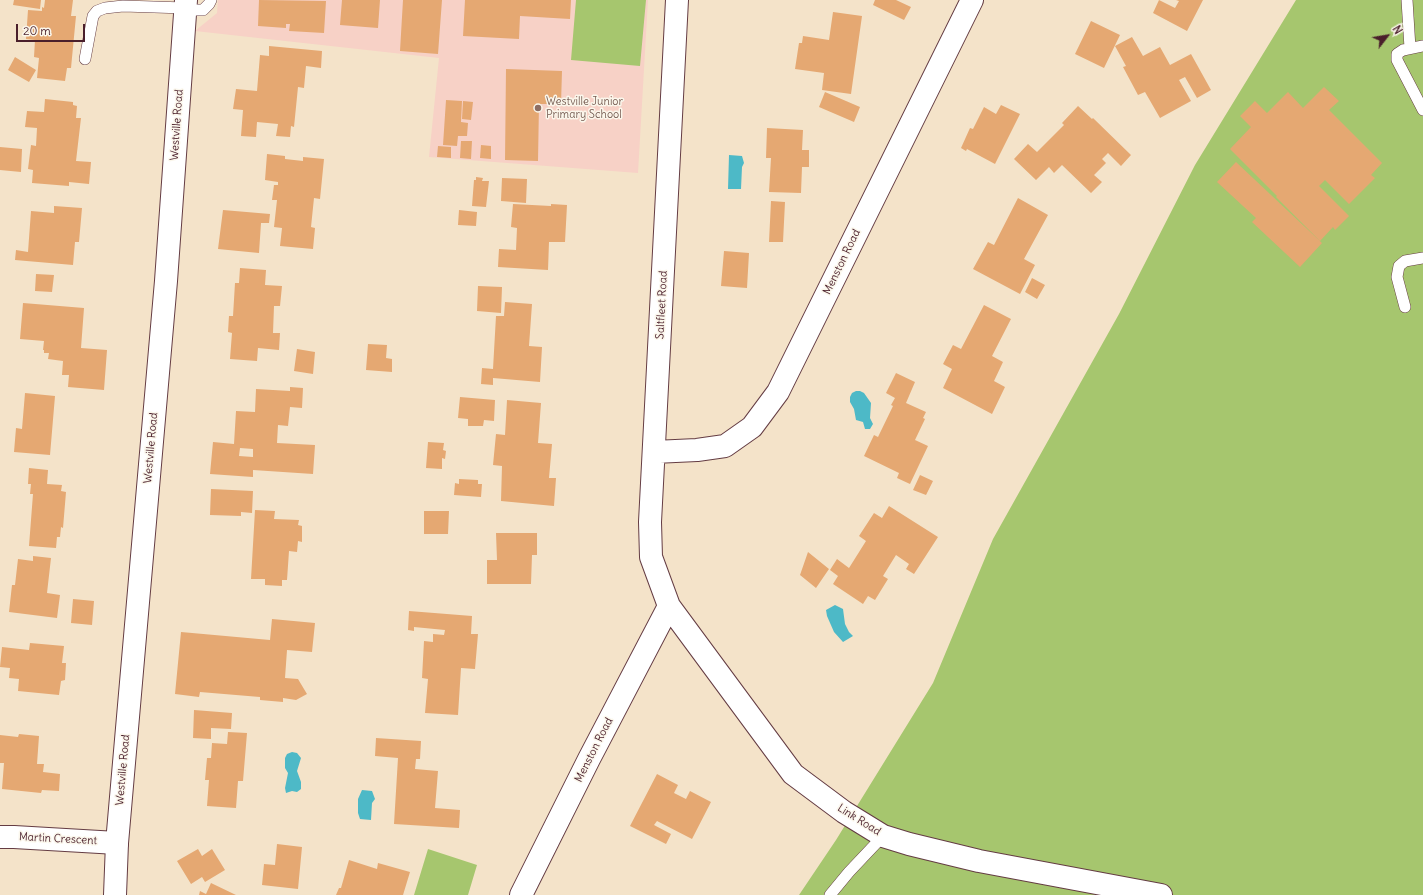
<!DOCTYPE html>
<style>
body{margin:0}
#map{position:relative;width:1423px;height:895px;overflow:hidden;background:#f4e3c9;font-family:Delius,sans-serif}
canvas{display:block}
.north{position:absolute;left:1367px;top:16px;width:40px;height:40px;-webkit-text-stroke:3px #fbf7ec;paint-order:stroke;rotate:59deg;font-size:11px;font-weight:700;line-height:16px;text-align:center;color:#4a1f2b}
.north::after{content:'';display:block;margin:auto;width:14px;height:18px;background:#4a1f2b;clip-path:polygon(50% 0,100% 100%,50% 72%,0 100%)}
.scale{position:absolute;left:16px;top:24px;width:69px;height:18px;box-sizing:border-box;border:2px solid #4a1f2b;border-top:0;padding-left:5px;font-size:12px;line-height:14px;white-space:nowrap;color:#4a1f2b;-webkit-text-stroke:3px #fbf7ec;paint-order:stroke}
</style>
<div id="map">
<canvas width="1423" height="895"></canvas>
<div class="north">N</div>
<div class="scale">20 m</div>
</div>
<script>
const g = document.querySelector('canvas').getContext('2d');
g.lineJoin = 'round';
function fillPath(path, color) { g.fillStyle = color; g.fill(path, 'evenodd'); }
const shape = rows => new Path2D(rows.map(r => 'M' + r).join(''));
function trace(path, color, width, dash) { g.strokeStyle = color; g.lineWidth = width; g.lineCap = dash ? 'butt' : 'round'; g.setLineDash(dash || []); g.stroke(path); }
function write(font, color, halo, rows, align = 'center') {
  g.font = font + ' Delius,sans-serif'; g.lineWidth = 3; g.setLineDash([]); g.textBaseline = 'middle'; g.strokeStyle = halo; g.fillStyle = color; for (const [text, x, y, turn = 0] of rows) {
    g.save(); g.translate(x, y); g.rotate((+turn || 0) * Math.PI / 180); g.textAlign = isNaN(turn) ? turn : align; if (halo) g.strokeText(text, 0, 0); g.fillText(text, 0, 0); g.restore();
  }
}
fillPath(shape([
 [218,0,648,0,638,173,429,157,439,58,195,31,217,13]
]), '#f7d1c6');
fillPath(shape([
 [576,0,646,0,640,66,571,60],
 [1296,0,1423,0,1423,895,799,895,836,840,933,683,993,539,1119,314,1195,165],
 [428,849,477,865,468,895,414,895]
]), '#a6c66e');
fillPath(shape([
 [729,155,742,156,744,163,742,167,741,189,728,189],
 [856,391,860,391,864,393,871,403,870,418,873,424,870,429,865,429,863,422,856,420,854,409,850,402,850,397,852,393],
 [835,605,843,609,845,624,849,632,853,636,843,642,834,632,827,616,826,610],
 [292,752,297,753,301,758,297,771,301,782,301,789,297,792,292,791,286,793,285,788,288,773,285,768,285,758,287,754],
 [362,790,372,791,375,799,372,803,371,820,360,819,358,813,358,799]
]), '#4db9c7');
fillPath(shape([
 [14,0,41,0,40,9,13,5],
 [45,0,73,0,71,16,76,16,71,68,67,68,65,81,37,78,39,58,34,57,35,40,26,39,28,10,42,11,42,7,44,8],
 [259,0,326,1,324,33,289,31,290,24,286,24,286,28,258,26],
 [342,0,380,0,378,28,340,25],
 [403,0,442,0,438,54,400,51],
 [465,0,571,0,570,19,520,16,519,39,463,36],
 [875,0,896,0,911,7,904,20,873,5],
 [1159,0,1175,8,1179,1,1176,0,1203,0,1187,31,1153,13],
 [833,12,862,16,851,94,822,90,824,73,795,69,799,43,802,43,803,36,829,40],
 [1091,21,1120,35,1104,68,1075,54],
 [1132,37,1143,56,1160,47,1170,65,1191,54,1211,90,1197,98,1185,77,1179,80,1191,101,1160,118,1145,92,1138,95,1123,67,1126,66,1115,46],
 [269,46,322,51,321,68,306,66,304,88,298,87,294,127,291,126,290,137,276,136,278,124,257,122,256,137,241,136,243,110,233,109,236,89,257,91,260,55,269,56],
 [15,57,36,70,29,82,8,70],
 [506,69,562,71,561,104,539,104,538,161,505,160],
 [1324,87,1339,101,1329,110,1382,163,1371,175,1375,178,1349,204,1325,180,1319,186,1349,216,1335,230,1333,227,1320,241,1276,197,1277,196,1230,149,1251,127,1240,116,1255,101,1267,113,1288,92,1303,108],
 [825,92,860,107,854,122,819,107],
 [45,99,73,102,73,105,77,106,76,118,81,118,76,161,91,162,89,184,69,182,69,186,32,183,33,170,28,169,31,145,36,146,37,128,25,127,27,111,44,112],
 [446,100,462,101,461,122,468,123,467,136,458,136,457,146,443,145],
 [463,101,473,102,471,120,462,119],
 [1001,105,1020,114,995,164,967,149,966,151,961,148,970,128,973,129,984,107,996,114],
 [1078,106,1092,119,1093,118,1131,155,1121,166,1108,153,1102,159,1106,163,1094,175,1102,182,1091,193,1062,165,1054,173,1049,167,1036,180,1014,159,1028,144,1037,152,1064,125,1062,123],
 [767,128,803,130,802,150,809,150,809,167,802,167,801,193,769,192,771,158,766,158],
 [461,141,472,141,471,159,460,158],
 [481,145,491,146,491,159,480,158],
 [438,146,451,147,451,158,437,157],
 [0,147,22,149,21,172,0,170],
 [267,154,285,156,285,159,303,161,303,157,324,159,320,199,314,198,311,227,315,228,313,249,280,246,282,228,274,227,277,200,272,200,274,185,278,185,278,182,265,180],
 [1236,162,1322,243,1300,267,1252,222,1256,218,1217,182],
 [476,177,483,178,482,181,489,181,486,207,472,206,474,180,476,180],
 [502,178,527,179,526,203,501,201],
 [1018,198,1048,215,1024,259,1035,265,1020,294,973,269,988,242,994,245],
 [771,201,785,202,783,242,769,242],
 [513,204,551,206,551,204,567,205,565,242,549,242,548,270,498,267,499,249,516,250,517,228,511,227],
 [54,206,82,208,79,242,75,242,73,265,15,260,16,250,28,252,31,211,54,213],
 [223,210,270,214,269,223,261,223,259,253,218,249],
 [459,210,477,212,476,226,458,225],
 [724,251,749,253,747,288,721,286],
 [240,268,266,270,265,285,282,286,280,306,274,306,273,333,280,333,279,350,258,348,257,361,230,359,232,333,228,332,229,316,233,316,235,283,239,283],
 [36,274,54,275,52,292,35,291],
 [1032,278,1045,285,1037,299,1025,292],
 [478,286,502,287,501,313,477,311],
 [505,302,532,304,529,346,542,347,540,382,493,378,493,385,481,384,482,368,493,369,496,316,504,316],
 [23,303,84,308,81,348,107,350,104,390,68,387,69,375,62,375,63,361,48,359,49,353,44,353,44,350,43,350,44,341,20,339],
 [984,305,1011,319,992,356,1003,362,994,381,1005,387,992,414,943,388,952,369,943,364,953,345,961,349],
 [368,344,387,345,386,358,392,359,392,372,366,370],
 [297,349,315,352,313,374,294,371],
 [896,373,915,382,906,403,926,412,923,418,925,419,915,440,928,446,910,484,897,478,899,473,864,456,874,435,878,437,893,406,891,405,895,398,886,393],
 [290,387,303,388,302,408,290,407,288,426,278,425,277,443,315,445,313,474,253,470,253,477,210,474,213,442,234,444,236,411,255,412,256,389,290,391],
 [240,448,253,449,253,457,239,456],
 [25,393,55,396,50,455,14,452,16,428,22,429],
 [460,397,495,400,494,421,484,420,483,426,468,426,468,419,458,418],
 [507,400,541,403,538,443,552,444,549,478,556,478,554,506,501,501,502,466,493,465,496,434,505,435],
 [428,442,444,443,443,450,446,451,445,459,442,458,442,469,426,468],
 [29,468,48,470,47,484,62,485,61,491,66,492,63,528,61,527,60,537,57,537,56,548,29,546,33,494,30,494,31,484,28,484],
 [920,475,933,481,926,495,913,490],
 [459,479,478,480,478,484,482,484,481,497,454,495,455,483,459,484],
 [211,489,253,491,252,513,241,512,241,516,210,515],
 [889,506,938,537,914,574,906,569,909,564,896,555,883,576,888,579,875,600,868,596,863,604,833,584,838,576,830,570,837,559,849,568,866,541,859,536,874,513,882,518],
 [255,510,275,511,274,519,299,520,298,525,302,526,302,542,298,541,297,552,289,551,287,580,282,580,282,586,265,585,265,579,251,579],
 [424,511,449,511,448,534,424,534],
 [496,533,537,533,537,555,532,555,531,584,487,584,487,560,497,560],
 [808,552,829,569,816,588,800,575],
 [33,556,51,558,47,593,60,595,57,618,9,612,12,585,15,585,18,559,33,561],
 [73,599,94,601,92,625,71,623],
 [409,611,472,616,471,634,478,634,475,669,461,668,458,715,425,713,428,679,422,678,424,641,433,642,433,634,444,635,445,630,414,627,414,631,408,630],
 [272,619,315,623,312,652,287,650,285,678,298,679,307,694,296,700,283,698,283,702,260,700,260,697,200,692,199,697,175,694,181,632,270,640],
 [30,643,64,646,62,663,66,663,65,680,61,681,59,695,18,691,19,679,9,678,10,668,0,667,2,647,29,650],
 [194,710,232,713,231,729,211,728,211,739,193,738],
 [228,732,247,733,243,781,238,781,236,808,207,806,209,780,205,780,207,758,211,758,212,743,227,744],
 [19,734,39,736,37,764,44,764,43,772,60,774,59,791,42,790,41,793,2,789,4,763,0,763,0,735,18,737],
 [376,738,421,741,420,759,416,759,415,769,438,771,435,808,460,810,459,828,394,824,398,758,375,756],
 [657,774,678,785,674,793,686,799,690,791,711,802,692,839,657,821,654,825,671,834,666,844,630,826],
 [277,844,302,847,298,889,262,885,264,864,275,865],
 [198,849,202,856,212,849,225,870,205,882,202,877,191,884,177,861],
 [349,860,377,869,378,863,410,872,403,895,336,895,339,888,341,888],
 [211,883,236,895,199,895,200,891,206,894]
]), '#e5a872');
const lane = shape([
 [1407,0,1410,48],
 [1423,46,1403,50,1397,54,1397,60,1423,110],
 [85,59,93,16,97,11,105,8,123,6,185,8,195,10,203,10,209,4,211,0],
 [1405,307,1397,277,1399,266,1405,261,1423,258],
 [830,895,849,872,883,836]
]);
const street = shape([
 [677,0,650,522,651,557,669,606,793,774,844,812,883,836,909,844,979,861,1161,895],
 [654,452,697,450,725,446,752,427,778,392,972,0],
 [0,837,14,837,117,843],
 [521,895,589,759,669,606]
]);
const secondary = shape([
 [115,895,117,843,166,281,186,0]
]);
trace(lane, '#643c43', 12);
trace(street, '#643c43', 24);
trace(secondary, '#643c43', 24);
trace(lane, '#fff', 11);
trace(street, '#fff', 22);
trace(secondary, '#fff', 22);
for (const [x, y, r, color] of [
 [538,108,4,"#8d6e63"]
]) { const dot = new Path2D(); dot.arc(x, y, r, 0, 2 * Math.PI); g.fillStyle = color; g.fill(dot); trace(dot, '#fbf7ec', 1.5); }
write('11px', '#785e54', '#fbf7ec', [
 ["Westville Junior",546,102],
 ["Primary School",546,115]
], 'left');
write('11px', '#4a1f2b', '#fbf7ec', [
 ["Westville Road",177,125,-86],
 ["Menston Road",842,262,-64],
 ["Saltfleet Road",662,305,-87],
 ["Westville Road",151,448,-85],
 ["Menston Road",594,750,-63],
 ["Westville Road",123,770,-85],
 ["Link Road",859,820,32],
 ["Martin Crescent",58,839,3]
]);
</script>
